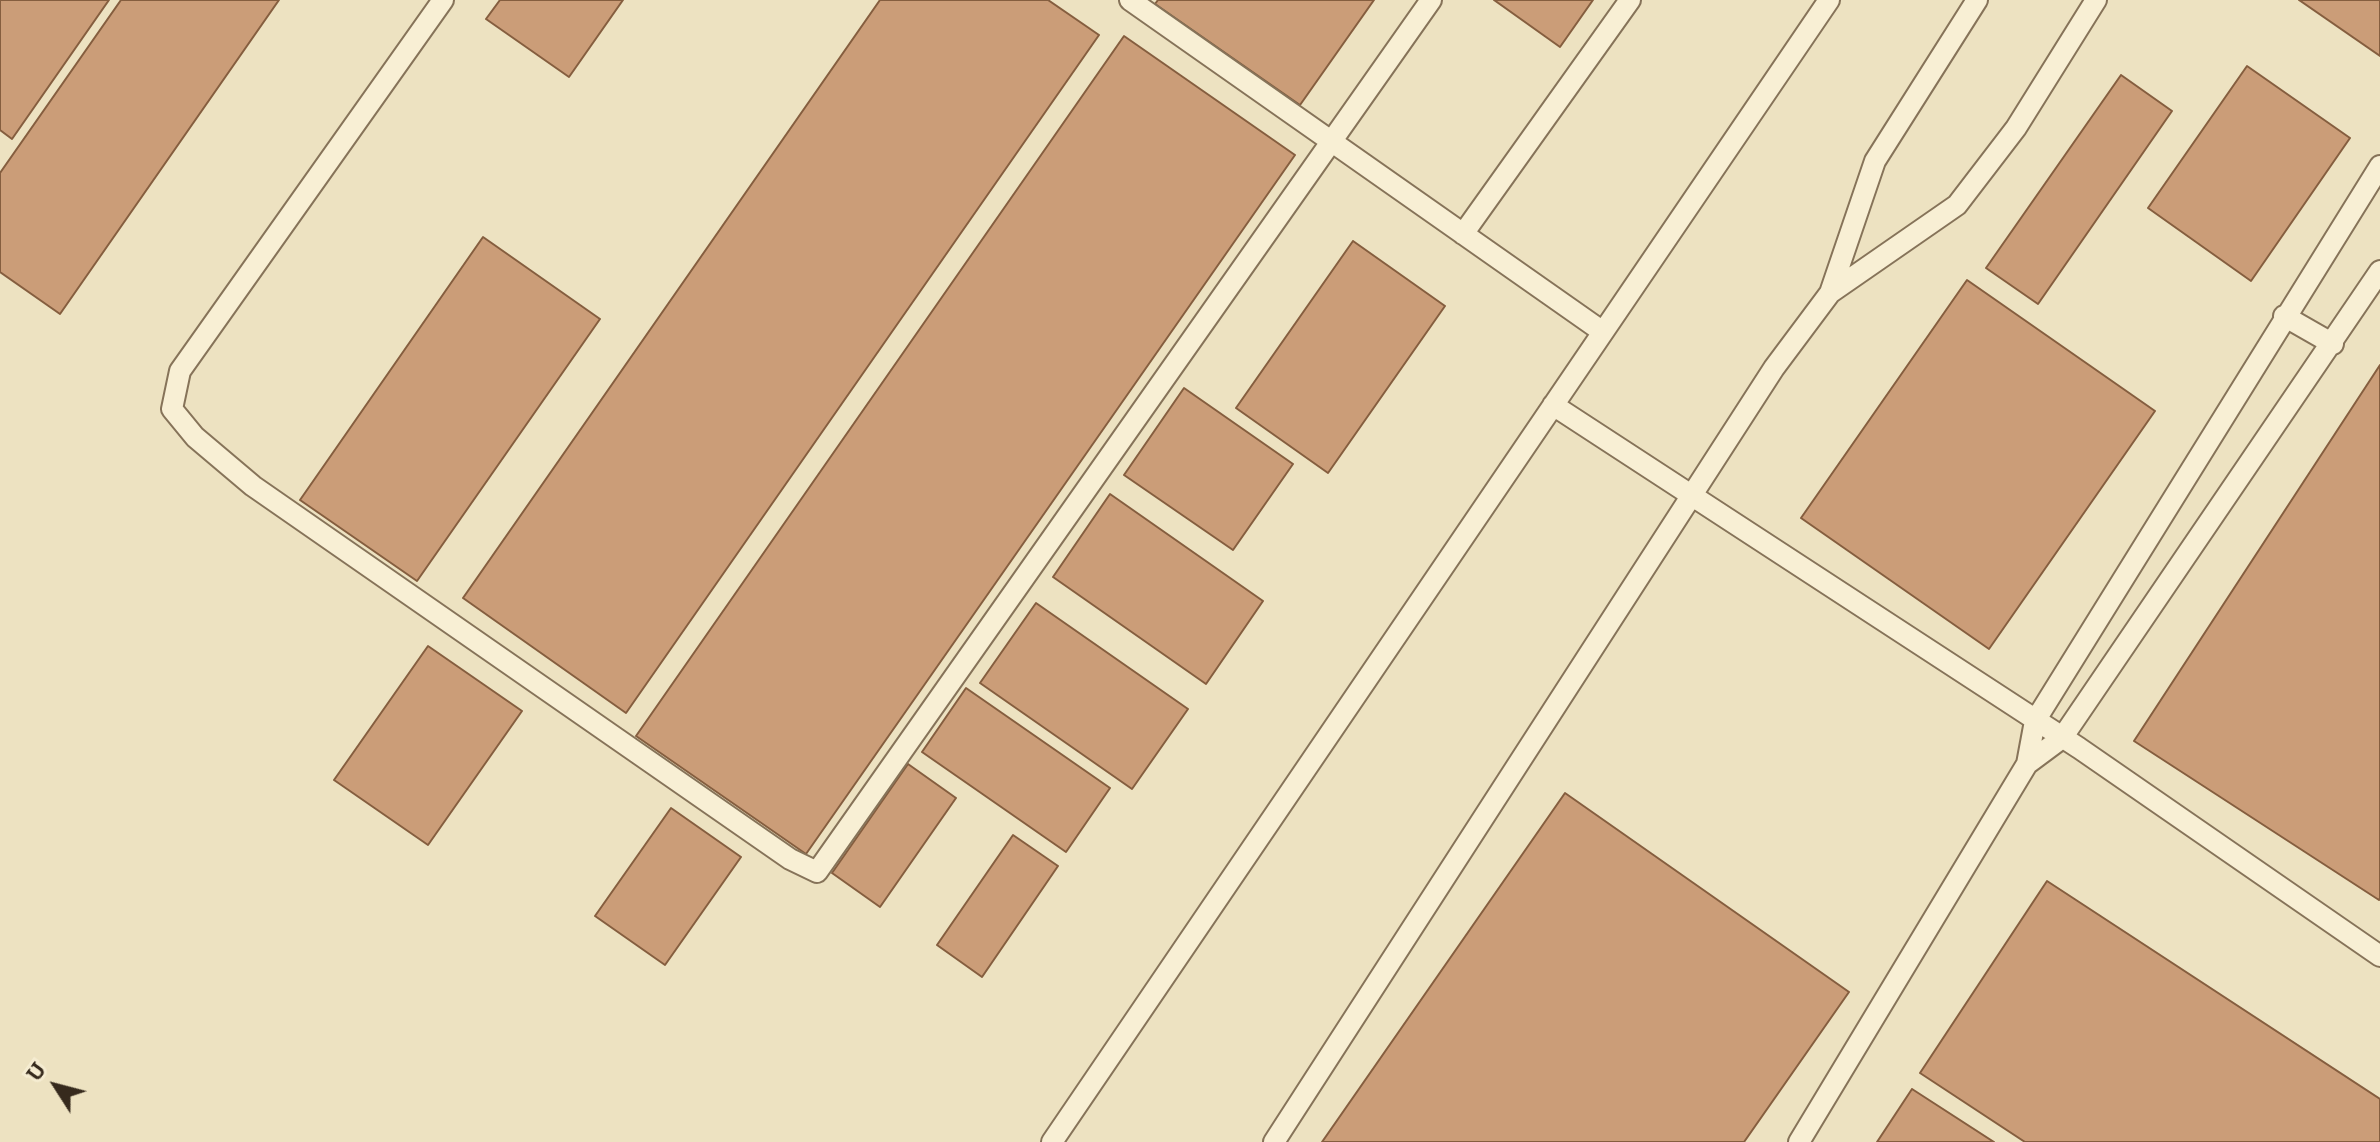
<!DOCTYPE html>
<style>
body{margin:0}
#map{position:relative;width:2380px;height:1142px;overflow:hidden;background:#ede2c1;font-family:Bitter,serif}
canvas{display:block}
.north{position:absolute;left:16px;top:1046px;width:80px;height:80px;-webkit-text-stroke:6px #f5ecd1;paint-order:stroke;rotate:306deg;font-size:22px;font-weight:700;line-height:32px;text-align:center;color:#362a1d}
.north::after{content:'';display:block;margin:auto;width:28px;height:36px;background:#362a1d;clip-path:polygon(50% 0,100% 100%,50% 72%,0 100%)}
</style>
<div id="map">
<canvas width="2380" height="1142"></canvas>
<div class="north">U</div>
</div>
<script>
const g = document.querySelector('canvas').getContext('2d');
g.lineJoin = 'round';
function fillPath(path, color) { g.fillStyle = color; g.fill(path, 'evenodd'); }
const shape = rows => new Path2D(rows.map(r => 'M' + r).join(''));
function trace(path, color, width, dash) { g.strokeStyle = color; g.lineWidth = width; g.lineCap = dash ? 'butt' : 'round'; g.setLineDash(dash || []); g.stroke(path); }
const building = shape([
 [0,0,109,0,12,139,0,130,0,0],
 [121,0,279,0,60,314,0,272,0,173,121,0],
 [500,0,623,0,569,77,486,19,500,0],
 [880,0,1048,0,1099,35,626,713,463,598,880,0],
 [1158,0,1374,0,1300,105,1155,4,1158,0],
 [1494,0,1593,0,1560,47,1494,0],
 [2299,0,2380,0,2380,56,2299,0],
 [1124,36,1295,155,806,854,636,736,1124,36],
 [2247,66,2350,138,2251,281,2148,208,2247,66],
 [2121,75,2172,111,2038,304,1986,268,2121,75],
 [483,237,600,319,417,581,300,500,483,237],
 [1353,241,1445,306,1328,473,1236,408,1353,241],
 [1967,280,2155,411,1989,649,1801,518,1967,280],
 [2380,365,2380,898,2379,900,2134,741,2380,365],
 [1184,388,1293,464,1233,550,1124,475,1184,388],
 [1110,494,1263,601,1206,684,1053,577,1110,494],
 [1036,603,1188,709,1132,789,980,683,1036,603],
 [428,646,522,711,428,845,334,780,428,646],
 [966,688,1110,788,1066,852,922,752,966,688],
 [908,764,956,798,880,907,832,873,908,764],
 [1565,793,1849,992,1744,1142,1322,1142,1565,793],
 [671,808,741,857,665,965,595,916,671,808],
 [1013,835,1058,866,982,977,937,945,1013,835],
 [2047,881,2380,1099,2380,1142,2025,1142,1920,1073,2047,881],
 [1912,1089,1994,1142,1877,1142,1912,1089]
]);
fillPath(building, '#cb9d78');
trace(building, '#855e3f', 2);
const lane = shape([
 [443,0,180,371,172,409,195,437,253,486,790,859,817,872,1431,0],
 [1130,0,1603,332],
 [1463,234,1630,0],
 [1830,293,1875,161,1977,0],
 [2284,316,2333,344],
 [1553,405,2079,748,2380,956],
 [2027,764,2062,738,2380,271],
 [1052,1142,1829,0],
 [1274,1142,1774,368,1830,293,1957,205,2016,128,2096,0],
 [1799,1142,2027,764,2035,721,2380,166]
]);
trace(lane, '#867359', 24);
trace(lane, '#f8efd4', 20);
</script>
